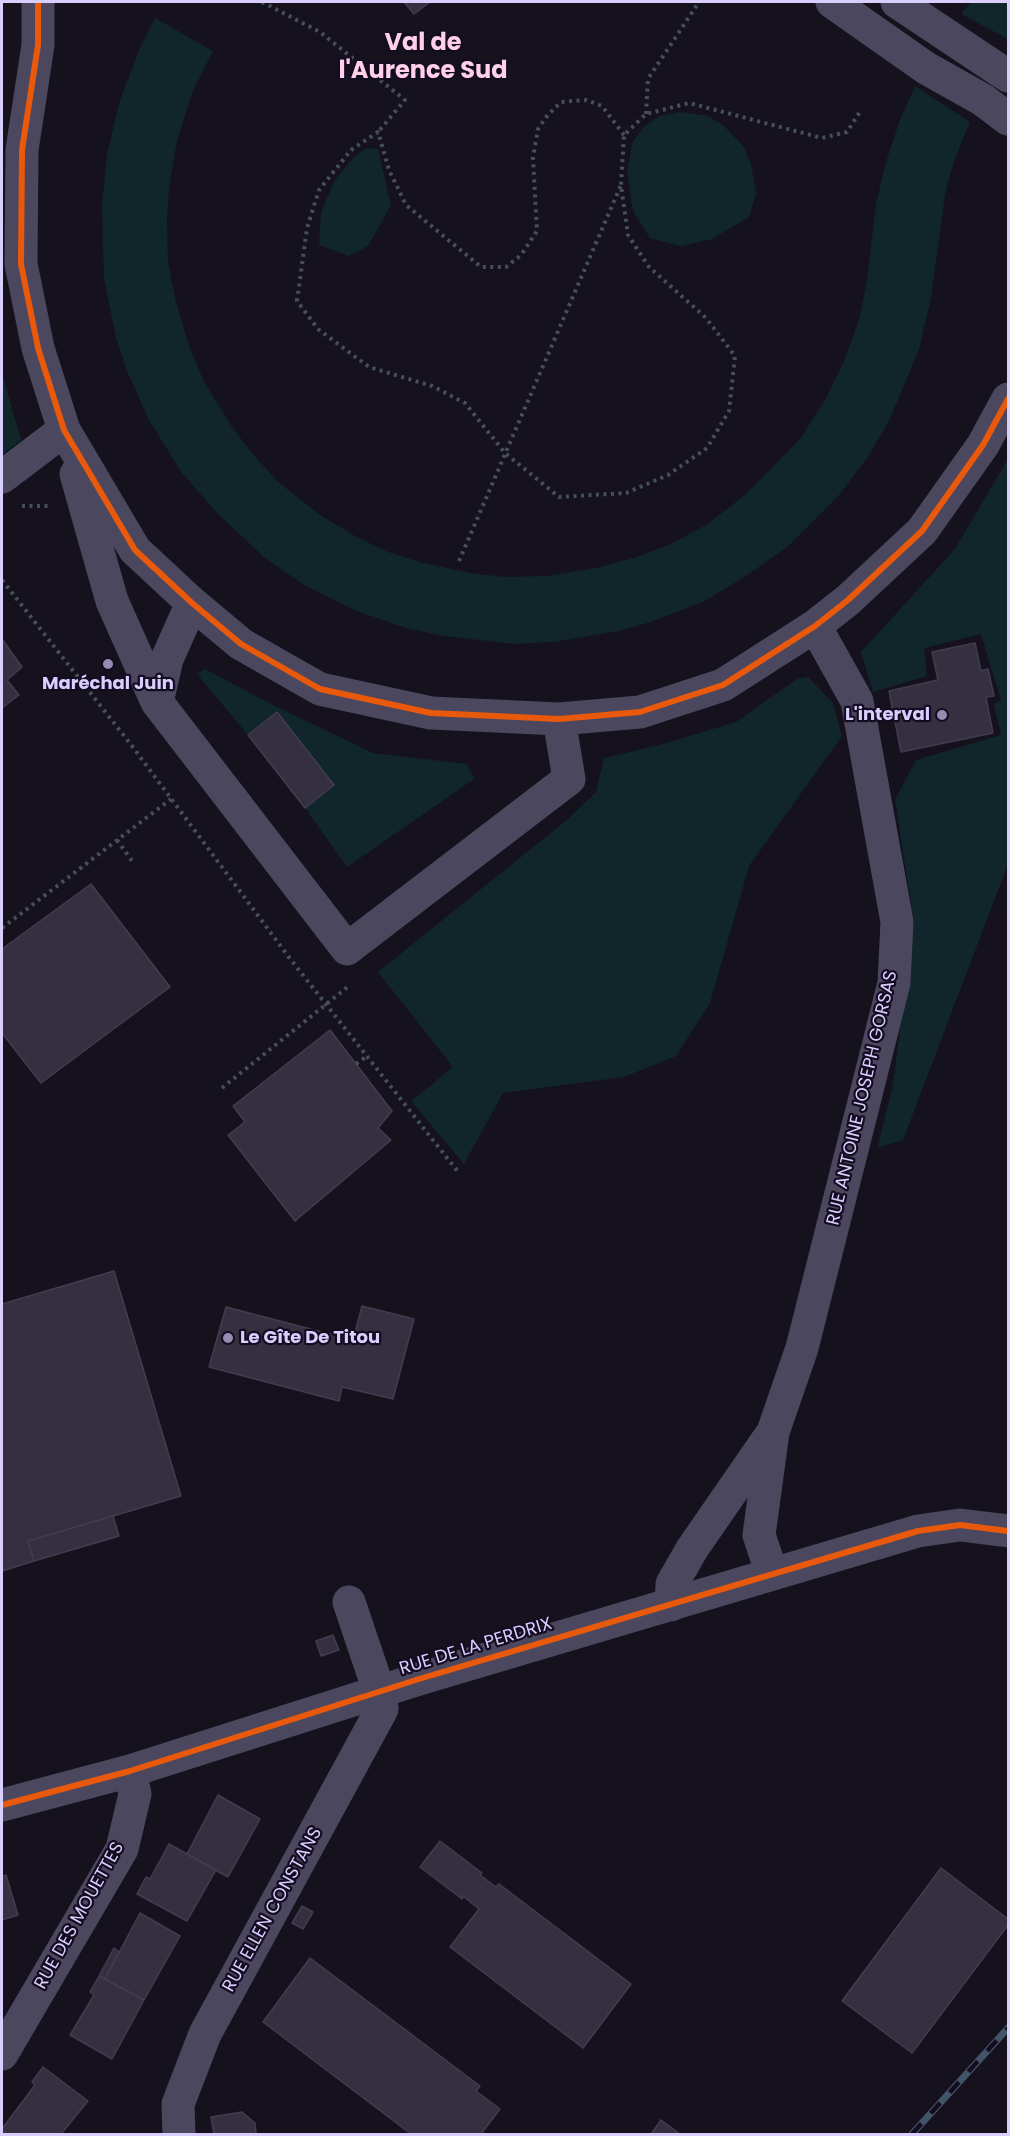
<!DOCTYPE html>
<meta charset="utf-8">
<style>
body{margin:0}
#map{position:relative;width:1010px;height:2136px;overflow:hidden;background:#15121d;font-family:Poppins,sans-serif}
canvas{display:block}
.frame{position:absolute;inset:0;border:3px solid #daceff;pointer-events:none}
</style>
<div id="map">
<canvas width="1010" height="2136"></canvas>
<div class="frame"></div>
</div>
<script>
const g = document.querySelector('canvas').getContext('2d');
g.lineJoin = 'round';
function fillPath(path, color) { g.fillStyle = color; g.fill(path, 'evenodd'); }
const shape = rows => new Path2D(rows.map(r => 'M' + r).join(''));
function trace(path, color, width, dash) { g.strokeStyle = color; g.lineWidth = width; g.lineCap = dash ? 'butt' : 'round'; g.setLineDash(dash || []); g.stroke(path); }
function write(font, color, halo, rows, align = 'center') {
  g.font = font + ' Poppins,sans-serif'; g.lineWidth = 4.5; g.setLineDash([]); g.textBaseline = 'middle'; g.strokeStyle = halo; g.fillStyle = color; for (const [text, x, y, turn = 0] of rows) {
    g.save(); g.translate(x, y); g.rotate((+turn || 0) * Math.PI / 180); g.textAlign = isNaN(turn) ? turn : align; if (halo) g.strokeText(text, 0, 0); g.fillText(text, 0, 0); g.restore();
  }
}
fillPath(shape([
 [971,2,1008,2,1008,39,961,14],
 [155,18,213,51,192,93,177,141,169,187,167,221,168,263,176,302,188,343,204,382,230,424,251,452,277,481,320,515,355,536,388,552,423,563,470,573,505,577,547,576,596,568,634,558,669,545,706,525,745,495,800,439,825,400,844,361,859,320,867,281,876,204,886,162,900,120,915,86,970,122,954,161,945,194,931,298,919,349,889,421,867,458,839,495,787,547,749,574,703,602,647,623,619,631,554,642,515,644,444,636,406,628,354,610,304,585,265,558,218,514,182,473,149,420,127,371,116,337,104,279,102,206,107,155,120,100,140,48],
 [680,112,708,116,724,126,744,147,751,164,756,193,749,217,712,239,680,246,650,238,633,211,627,171,633,141,645,126,659,116],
 [367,148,378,149,391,205,368,246,349,256,319,245,321,213,334,181,355,156],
 [2,373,21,440,2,455],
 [1008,459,1008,864,903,1140,877,1148,893,1084,914,922,895,800,916,760,1001,735,994,704,1001,700,981,634,924,648,927,676,873,692,861,652,955,549],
 [205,669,271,704,373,753,467,764,474,779,347,867,305,808,334,785,277,713,248,735,197,674],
 [808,677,833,703,842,736,749,866,710,1003,676,1056,624,1077,503,1093,464,1164,411,1101,453,1067,378,972,567,820,596,792,604,758,660,745,736,722,797,679]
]), '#11262a');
const building = shape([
 [404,2,430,2,414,14,404,2],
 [2,639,22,667,7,680,19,695,2,708,2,639],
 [975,643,981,671,988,669,994,696,986,697,993,733,901,752,889,691,938,680,932,652,975,643],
 [277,712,334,785,305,808,248,735,277,712],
 [91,884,170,987,41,1083,2,1033,2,949,91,884],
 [330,1030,392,1111,378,1128,391,1140,295,1221,228,1135,245,1122,233,1106,330,1030],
 [114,1271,181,1496,28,1541,34,1561,2,1571,2,1304,114,1271],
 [362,1306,414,1319,393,1399,342,1387,339,1401,209,1367,226,1307,353,1340,362,1306],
 [113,1516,119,1536,34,1561,28,1541,113,1516],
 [333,1635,339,1650,321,1656,316,1641,333,1635],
 [218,1795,260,1819,228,1877,187,1854,218,1795],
 [440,1841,482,1873,480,1875,496,1887,499,1884,631,1984,583,2048,450,1947,479,1909,463,1896,462,1899,420,1867,440,1841],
 [169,1844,216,1870,187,1921,137,1894,146,1877,150,1879,169,1844],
 [941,1868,1008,1919,1008,1925,912,2053,842,2001,941,1868],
 [6,1875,18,1915,2,1920,2,1876,6,1875],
 [302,1906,313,1912,303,1929,292,1923,302,1906],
 [140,1913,180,1936,144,2000,105,1979,140,1913],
 [114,1948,119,1952,105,1979,99,1976,114,1948],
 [310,1958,480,2086,476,2091,500,2109,481,2134,411,2134,263,2022,310,1958],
 [99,1976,144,2000,112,2059,70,2035,94,1995,90,1992,99,1976],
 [43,2067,88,2101,61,2134,6,2134,2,2129,35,2085,32,2082,43,2067],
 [242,2112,255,2123,256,2134,214,2134,211,2117,242,2112],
 [661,2120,680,2134,651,2134,661,2120]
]);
fillPath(building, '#34303f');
trace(building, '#433c51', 1.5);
trace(shape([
 [262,2,320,32,405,100,378,132],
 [646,114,648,79,699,2],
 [624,135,602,106,586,100,561,102,547,116,538,129,533,158,537,231,521,255,506,267,481,267,406,205,389,170,378,132,351,150,319,190,307,228,297,301,318,329,369,367,432,386,465,403,505,453,559,497,626,493,668,475,707,448,729,411,735,356,706,318,649,267,628,235,621,185,624,135,646,114,689,103,822,138,847,132,861,110],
 [22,506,48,506],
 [459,561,621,185],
 [2,580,132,746,291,960,459,1173],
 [117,840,132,861],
 [2,928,171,799],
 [356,1064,367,1056],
 [222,1088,350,985]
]), '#464f5e', 4, [3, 4.5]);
trace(shape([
 [38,2,38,45,22,150,21,264,38,348,64,430,135,550,192,603,241,644,320,689,431,713,559,719,640,712,723,685,815,626,848,600,922,531,983,445,1008,399],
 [832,2,926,68,983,100,1008,119],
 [897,2,1008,76],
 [76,474,112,601,157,702,347,949,569,779,559,719],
 [2,477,64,430],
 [157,702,167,659,192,603],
 [772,1574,759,1535,773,1432,802,1348,894,983,897,922,857,701,815,626],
 [671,1605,672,1584,692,1549,770,1436],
 [2,1805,130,1771,419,1679,918,1531,960,1525,1008,1531],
 [2,2054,122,1849,135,1794,130,1771],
 [179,2134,178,2104,205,2034,382,1709,379,1691,349,1602]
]), '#4b475e', 33);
const rail = shape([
 [912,2134,1008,2028]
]);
trace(rail, '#445468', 7);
trace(rail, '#140d22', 4.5, [14]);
trace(shape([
 [38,2,38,45,22,150,21,264,38,348,64,430,135,550,192,603,241,644,320,689,431,713,559,719,640,712,723,685,815,626,848,600,922,531,983,445,1008,399],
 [2,1805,130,1771,419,1679,918,1531,960,1525,1008,1531]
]), '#e8590c', 6);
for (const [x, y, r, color] of [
 [108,664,6,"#958cb0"],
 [942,715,6,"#958cb0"],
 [228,1338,6,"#958cb0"]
]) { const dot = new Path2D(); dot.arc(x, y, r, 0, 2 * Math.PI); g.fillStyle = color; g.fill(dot); trace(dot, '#140d22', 2); }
write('bold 18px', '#daceff', '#140d22', [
 ["Maréchal Juin",108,684],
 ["L'interval",930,715,"right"],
 ["Le Gîte De Titou",240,1338,"left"]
]);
write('18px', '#daceff', '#140d22', [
 ["RUE ANTOINE JOSEPH GORSAS",863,1098,-77],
 ["RUE DE LA PERDRIX",476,1647,-17],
 ["RUE ELLEN CONSTANS",273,1910,-61],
 ["RUE DES MOUETTES",80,1916,-61]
]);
write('bold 24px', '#ffd0e8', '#140d22', [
 ["Val de",423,44],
 ["l'Aurence Sud",423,72]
]);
</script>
